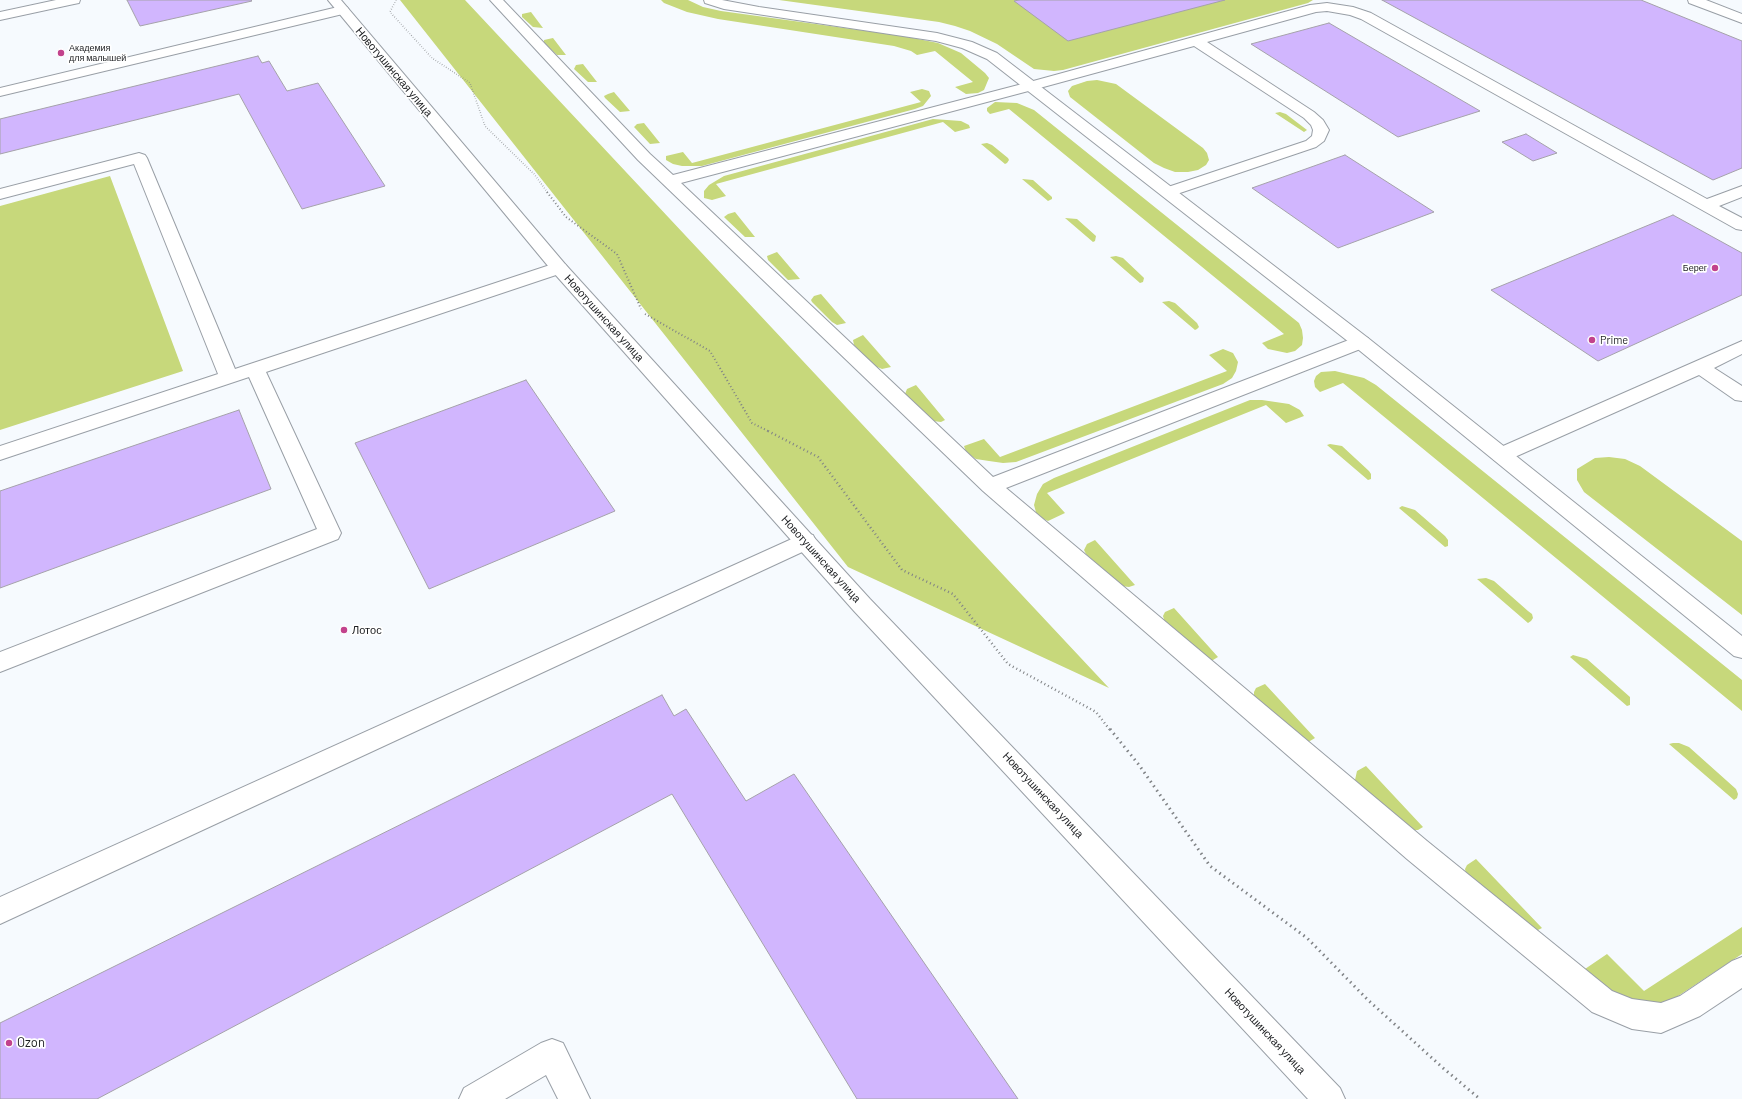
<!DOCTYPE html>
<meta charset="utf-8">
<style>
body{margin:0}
canvas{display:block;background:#f6fafe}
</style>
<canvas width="1742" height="1099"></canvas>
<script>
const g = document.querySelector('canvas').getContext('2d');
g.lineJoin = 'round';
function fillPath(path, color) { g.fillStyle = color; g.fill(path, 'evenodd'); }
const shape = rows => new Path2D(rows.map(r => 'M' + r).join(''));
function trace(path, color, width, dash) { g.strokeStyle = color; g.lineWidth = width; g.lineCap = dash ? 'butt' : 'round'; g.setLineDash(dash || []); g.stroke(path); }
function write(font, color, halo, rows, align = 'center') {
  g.font = font + ' Barlow,sans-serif'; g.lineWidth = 3.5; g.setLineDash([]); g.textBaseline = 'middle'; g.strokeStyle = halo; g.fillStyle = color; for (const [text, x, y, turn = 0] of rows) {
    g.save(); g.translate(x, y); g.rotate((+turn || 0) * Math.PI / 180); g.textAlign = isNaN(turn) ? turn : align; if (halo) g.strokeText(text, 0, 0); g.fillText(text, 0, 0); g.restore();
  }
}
fillPath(shape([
 [400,0,465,0,1109,688,848,567],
 [661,0,688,0,703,7,721,11,903,36,938,43,961,53,985,73,989,78,984,90,978,93,966,94,955,87,973,82,935,51,917,55,911,51,894,46,718,19,687,12,664,3],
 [779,0,1313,0,1308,3,1063,70,1054,71,1034,69,997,44,970,31,955,26,939,22],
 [531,12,543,28,533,27,522,17,522,14],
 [553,38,566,55,557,55,544,43,544,40],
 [583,64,597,82,588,82,574,69,576,65],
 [1097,80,1116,84,1203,148,1207,153,1209,160,1206,165,1198,170,1188,172,1175,172,1164,168,1154,163,1070,97,1068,91,1072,86,1087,81],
 [922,89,929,91,931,96,923,106,915,109,702,166,682,166,673,164,666,160,666,156,683,152,692,163,921,102,910,92],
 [614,92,630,111,620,112,605,98,604,96,608,94],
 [995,102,1017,103,1034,110,1299,323,1302,330,1303,338,1302,345,1295,351,1287,353,1268,349,1262,343,1284,334,1009,109,990,114,987,111,987,108],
 [1280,112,1286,114,1307,130,1304,132,1275,113],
 [933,119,961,121,969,125,970,128,955,132,943,122,716,184,726,196,712,200,704,198,704,191,709,185,724,176],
 [644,123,660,143,650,144,634,127,637,124],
 [987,143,992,145,1008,158,1009,160,1007,163,1005,164,981,144],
 [110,176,183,371,0,430,0,206],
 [1022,179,1033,180,1052,197,1052,199,1048,201],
 [735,212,755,237,745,237,726,219,724,217,728,214],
 [1065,218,1077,219,1096,236,1095,241,1093,242],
 [777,252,800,279,788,280,768,260,767,256],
 [1116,256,1123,258,1142,276,1144,278,1143,282,1140,283,1110,257],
 [821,294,846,323,837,325,832,322,812,302,811,300,814,296],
 [1169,301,1175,303,1197,323,1199,327,1197,329,1195,330,1162,302],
 [863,335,891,367,882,369,875,366,854,345,853,340],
 [1223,349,1233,353,1238,362,1236,371,1232,378,1223,384,1016,462,1003,463,989,461,976,459,966,452,964,446,984,439,1000,457,1227,371,1209,355],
 [1335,371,1364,378,1376,385,1742,680,1742,711,1343,383,1320,392,1315,387,1314,381,1316,376,1321,372],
 [916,385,945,420,941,422,933,421,906,396,905,394,907,389],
 [1250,400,1262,400,1289,404,1300,410,1304,416,1286,423,1266,405,1047,493,1065,513,1048,521,1037,516,1034,505,1037,494,1043,484,1054,478],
 [1330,444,1342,446,1369,471,1371,474,1371,479,1368,480,1327,445],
 [1609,457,1625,459,1640,466,1742,541,1742,615,1584,492,1577,480,1577,469,1595,458],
 [1402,506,1415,510,1445,536,1448,540,1448,546,1445,547,1399,508],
 [1095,540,1135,585,1129,587,1121,586,1086,554,1084,550,1087,544],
 [1486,578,1494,581,1528,611,1532,614,1533,618,1531,621,1528,623,1477,579],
 [1174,608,1218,657,1213,660,1208,660,1165,623,1163,616,1165,612],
 [1573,655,1587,659,1630,697,1630,705,1627,706,1570,657],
 [1265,684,1315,738,1310,741,1304,741,1257,700,1254,696,1254,692,1256,688],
 [1673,743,1679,743,1689,747,1736,789,1738,794,1737,798,1734,800,1669,744],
 [1366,766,1423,827,1418,830,1412,830,1359,784,1355,780,1357,771],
 [1476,859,1542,928,1536,931,1466,874,1465,869,1467,865],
 [1742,927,1742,954,1669,1002,1652,1004,1611,994,1585,969,1607,954,1644,991]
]), '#c7d87b');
const building = shape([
 [127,0,251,0,252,1,140,26,127,0],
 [1019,0,1225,0,1068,41,1014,1,1019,0],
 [1382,0,1641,0,1742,41,1742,168,1713,180,1382,0],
 [1329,23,1480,111,1398,137,1251,44,1329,23],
 [258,56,262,63,269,61,287,91,318,83,385,186,302,209,239,94,0,154,0,119,258,56],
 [1526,134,1557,153,1533,161,1502,142,1526,134],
 [1345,155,1434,212,1338,248,1252,188,1345,155],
 [1673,215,1742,253,1742,295,1598,361,1491,290,1673,215],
 [526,380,615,511,429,589,355,443,526,380],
 [239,410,271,489,0,588,0,491,239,410],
 [662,695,674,716,686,709,746,801,794,774,1018,1099,857,1099,672,794,97,1099,0,1099,0,1023,662,695]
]);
fillPath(building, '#d1b6fe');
trace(building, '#a5a2aa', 1);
const service = shape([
 [56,0,80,0,79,3,74,4,0,20,0,12,56,0],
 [490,0,503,0,650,154,673,175,1026,83,1310,5,1327,3,1353,7,1371,13,1707,199,1742,186,1742,197,1719,206,1742,218,1742,230,1736,229,1361,19,1350,15,1327,11,1316,12,1207,42,1314,112,1323,120,1329,130,1324,141,1316,147,1174,195,1168,197,1162,195,1160,192,1162,189,1306,141,1312,136,1313,130,1311,125,1304,118,1194,46,1036,89,681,183,993,477,1354,338,1361,336,1368,338,1370,342,1368,346,1006,488,1427,841,1612,991,1632,999,1661,1003,1680,996,1732,961,1742,957,1742,988,1700,1016,1661,1033,1632,1029,1592,1012,1407,859,983,491,638,160,490,0],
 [1688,0,1706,0,1742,14,1742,23,1689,3,1688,0],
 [342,6,347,7,349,10,347,13,0,96,0,88,342,6],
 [139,153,145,155,147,158,235,369,553,264,559,263,565,264,568,268,565,272,266,372,341,533,338,539,0,672,0,652,317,529,249,377,0,460,0,446,218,374,134,164,0,199,0,189,139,153],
 [1742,341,1742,354,1714,368,1742,386,1742,401,1735,400,1699,375,1508,460,1501,462,1494,460,1491,455,1494,450,1742,341],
 [805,533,813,535,816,541,813,547,0,924,0,897,805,533],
 [552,1039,563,1043,590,1099,558,1099,546,1075,505,1099,459,1099,464,1088,541,1043,552,1039]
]);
const minor = shape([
 [328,0,341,0,565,264,870,599,1340,1088,1345,1099,1308,1099,854,611,553,272,328,0],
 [704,0,722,0,759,7,937,33,972,42,997,53,1368,338,1742,636,1742,658,1734,656,1354,346,987,59,962,48,936,41,724,9,705,3,704,0]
]);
trace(service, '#999fa6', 2);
trace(minor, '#999fa6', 2);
trace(shape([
 [396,0,390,12,432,58,470,83,485,126,534,174,548,193]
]), '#808386', 1.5, [0.5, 2]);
trace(shape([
 [547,192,566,217,617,254,641,309],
 [645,314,710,351,752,423,770,432]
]), '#808386', 2, [1, 2.5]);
trace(shape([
 [768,431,818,457,902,570,953,594,1008,664,1096,712,1110,730]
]), '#808386', 2.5, [1, 3]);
trace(shape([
 [1110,729,1139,765,1210,866,1307,938,1368,1000,1443,1068,1480,1099]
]), '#808386', 3, [1.5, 4]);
fillPath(service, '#fff');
fillPath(minor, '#fff');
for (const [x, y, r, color] of [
 [61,53,4,"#c2428c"],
 [1715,268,4,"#c2428c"],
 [1592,340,4,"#c2428c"],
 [344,630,4,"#c2428c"],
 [9,1043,4,"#c2428c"]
]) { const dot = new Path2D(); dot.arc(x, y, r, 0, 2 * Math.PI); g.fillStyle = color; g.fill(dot); trace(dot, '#fff', 1.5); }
write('9px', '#1c1e21', '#fff', [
 ["Академия",69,48],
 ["для малышей",69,58],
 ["Берег",1707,268,"right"]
], 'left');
write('11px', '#1c1e21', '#fff', [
 ["Новотушинская улица",394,72,50],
 ["Новотушинская улица",604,318,48],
 ["Новотушинская улица",821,559,48],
 ["Новотушинская улица",1043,795,47],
 ["Новотушинская улица",1265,1031,47]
]);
write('11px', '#1c1e21', '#fff', [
 ["Prime",1600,340],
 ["Лотос",352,630]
], 'left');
write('13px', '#1c1e21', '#fff', [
 ["Ozon",17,1043]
], 'left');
</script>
